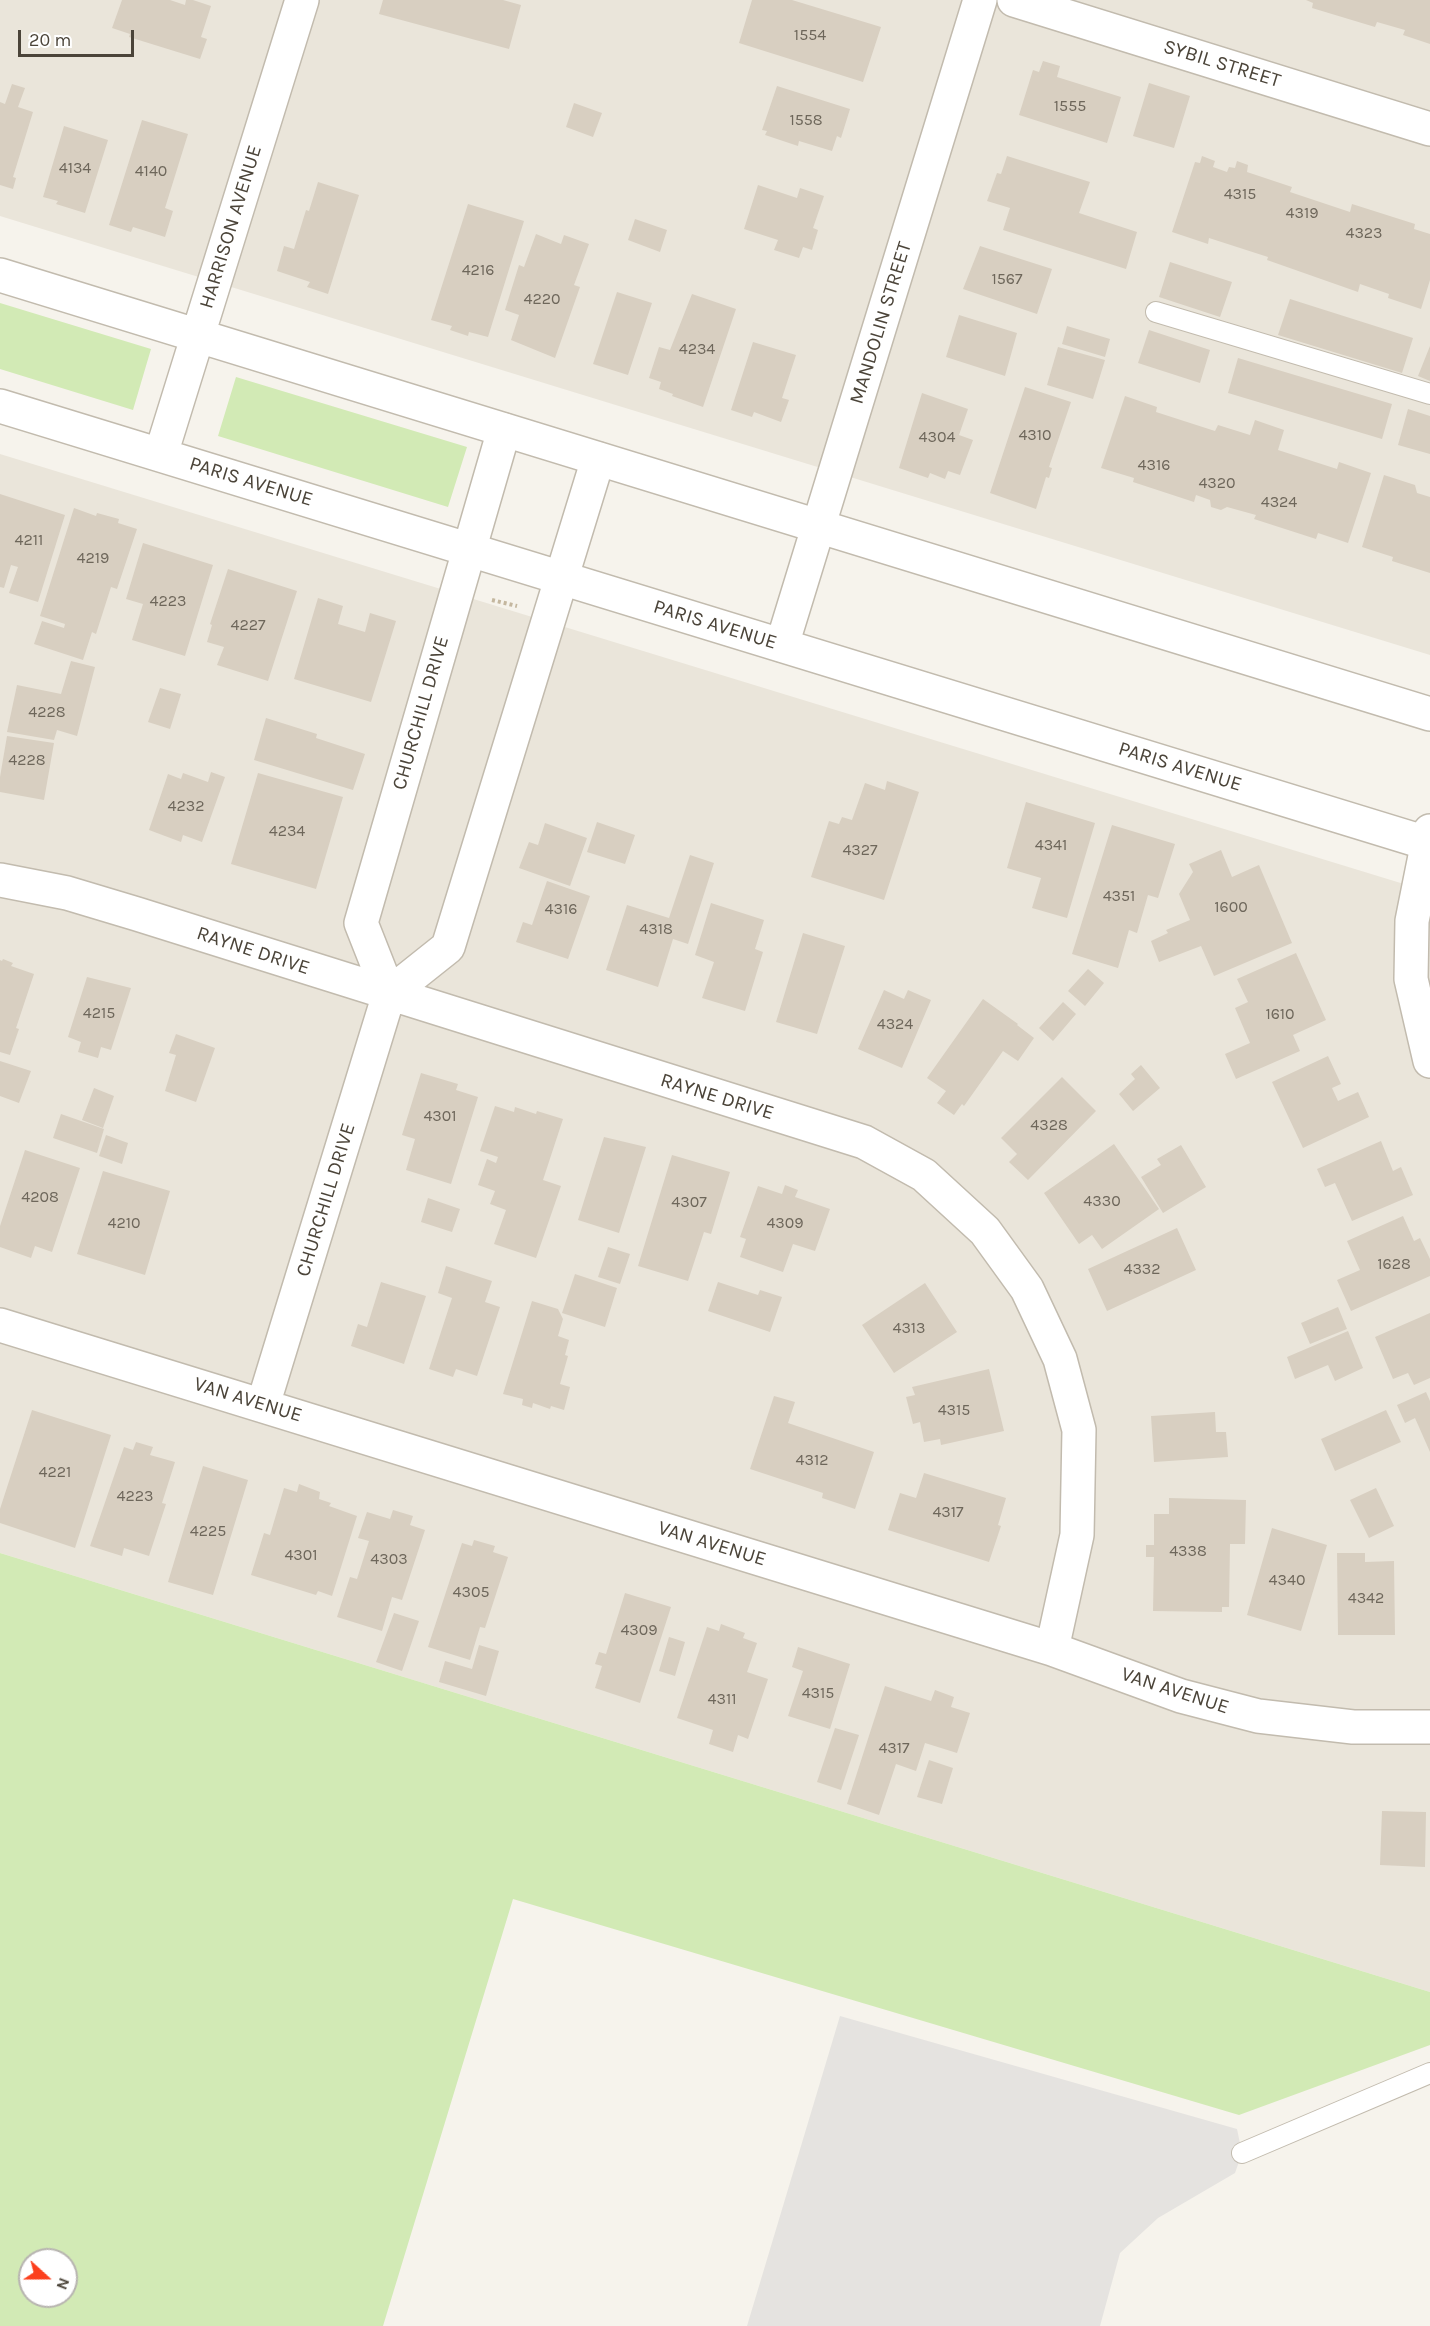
<!DOCTYPE html>
<style>
body{margin:0}
#map{position:relative;width:1430px;height:2326px;overflow:hidden;background:#f6f3ec;font-family:Karla,sans-serif}
canvas{display:block}
.north{position:absolute;left:18px;top:2248px;width:60px;height:60px;box-sizing:border-box;background:#fff;border:2px solid #b7b4b0;border-radius:50%;rotate:111deg;font-size:16px;font-weight:700;line-height:24px;text-align:center;color:#4b4439}
.north::after{content:'';display:block;margin:auto;width:21px;height:27px;background:#fc3f1d;clip-path:polygon(50% 0,100% 100%,50% 72%,0 100%)}
.scale{position:absolute;left:18px;top:30px;width:116px;height:27px;box-sizing:border-box;border:3px solid #4b4439;border-top:0;padding-left:8px;font-size:18px;line-height:21px;white-space:nowrap;color:#4b4439;-webkit-text-stroke:4px #fff;paint-order:stroke}
</style>
<div id="map">
<canvas width="1430" height="2326"></canvas>
<div class="north">N</div>
<div class="scale">20 m</div>
</div>
<script>
const g = document.querySelector('canvas').getContext('2d');
g.lineJoin = 'round';
function fillPath(path, color) { g.fillStyle = color; g.fill(path, 'evenodd'); }
const shape = rows => new Path2D(rows.map(r => 'M' + r).join(''));
function trace(path, color, width, dash) { g.strokeStyle = color; g.lineWidth = width; g.lineCap = dash ? 'butt' : 'round'; g.setLineDash(dash || []); g.stroke(path); }
function write(font, color, halo, rows, align = 'center') {
  g.font = font + ' Karla,sans-serif'; g.lineWidth = 6; g.setLineDash([]); g.textBaseline = 'middle'; g.strokeStyle = halo; g.fillStyle = color; for (const [text, x, y, turn = 0] of rows) {
    g.save(); g.translate(x, y); g.rotate((+turn || 0) * Math.PI / 180); g.textAlign = isNaN(turn) ? turn : align; if (halo) g.strokeText(text, 0, 0); g.fillText(text, 0, 0); g.restore();
  }
}
fillPath(shape([
 [0,0,1430,0,1430,655,0,216],
 [0,454,1430,892,1430,1992,0,1553]
]), '#eae5da');
fillPath(shape([
 [0,303,151,349,133,410,0,369],
 [236,377,467,447,448,507,218,436],
 [0,1553,1430,1992,1430,2045,1239,2115,513,1899,383,2326,0,2326],
 [30,2260,66,2260,66,2296,30,2296]
]), '#d2eab5');
fillPath(shape([
 [840,2016,1237,2129,1242,2153,1235,2173,1158,2218,1120,2253,1100,2326,747,2326]
]), '#e5e3e0');
fillPath(shape([
 [122,0,170,0,185,5,186,0,193,0,211,6,201,37,207,39,200,59,129,37,130,34,112,28],
 [383,0,503,0,521,5,509,49,379,14],
 [752,0,792,0,881,27,863,82,739,43],
 [1306,0,1430,0,1430,44,1403,35,1405,30,1377,22,1375,27,1312,8,1313,3],
 [1043,61,1060,66,1057,77,1121,97,1107,143,1019,115,1033,70,1039,72],
 [1149,83,1190,96,1174,148,1133,136],
 [12,84,25,88,18,107,33,112,13,177,16,178,13,189,0,185,0,102,5,104],
 [777,86,850,109,841,138,837,136,832,151,799,141,798,146,765,135,767,131,762,130],
 [574,103,602,113,593,137,566,127],
 [142,120,188,134,165,208,173,211,165,237,133,227,131,232,109,225],
 [64,126,108,140,85,213,56,204,58,201,43,197],
 [1007,156,1090,182,1079,213,1137,232,1126,269,1003,230,1010,208,987,201,997,173,1001,174],
 [1202,156,1215,161,1213,167,1227,172,1229,167,1235,168,1237,161,1248,165,1247,172,1292,187,1290,192,1350,212,1352,204,1415,224,1414,229,1430,234,1430,280,1421,309,1388,298,1389,294,1360,284,1358,292,1267,260,1268,257,1209,238,1208,244,1172,232,1195,162,1200,163],
 [318,182,359,195,328,294,307,287,310,282,277,271,284,246,294,249,306,210,309,211],
 [758,185,797,198,800,188,824,196,813,228,818,230,812,250,803,247,799,258,774,250,778,240,744,229],
 [468,204,524,221,488,337,469,332,468,336,450,330,452,326,431,320],
 [635,219,667,230,660,252,628,240],
 [536,234,561,244,564,235,589,244,574,285,580,287,555,358,511,340,519,315,505,310,519,265,524,267],
 [980,246,1052,269,1037,314,963,289],
 [1170,262,1232,282,1220,317,1159,297],
 [617,292,652,303,628,375,593,364],
 [692,294,736,309,703,407,672,396,673,394,659,389,661,382,649,378,659,347,670,350],
 [1290,299,1413,338,1402,373,1278,335],
 [959,315,1017,333,1005,376,946,357],
 [1067,326,1110,339,1105,357,1062,344],
 [1149,330,1210,350,1200,383,1138,363],
 [753,342,796,355,782,398,789,400,781,422,754,412,752,417,731,410],
 [1430,346,1430,381,1418,376],
 [1058,347,1105,360,1093,399,1047,385],
 [1238,358,1392,404,1382,439,1228,393],
 [1025,387,1071,402,1049,467,1052,468,1049,478,1046,477,1036,509,990,493],
 [922,393,968,409,959,435,973,440,960,475,948,471,945,479,930,473,928,478,899,468],
 [1125,396,1157,407,1156,412,1215,431,1218,425,1250,435,1255,420,1284,430,1278,450,1337,469,1339,462,1371,473,1348,543,1318,533,1316,539,1254,519,1256,515,1227,507,1221,510,1211,507,1210,500,1196,495,1194,502,1133,482,1134,478,1101,468],
 [1408,409,1430,416,1430,454,1398,445],
 [1384,475,1415,485,1417,493,1430,497,1430,573,1392,561,1393,557,1362,547],
 [0,494,65,515,38,602,9,593,18,567,11,565,4,588,0,587],
 [74,508,96,516,97,513,119,519,118,523,137,529,117,589,111,587,96,634,92,632,83,660,34,644,42,621,64,628,65,624,40,616],
 [143,543,213,565,185,656,132,640,143,604,126,599],
 [228,569,297,591,268,681,217,665,224,647,207,642,212,625,210,624],
 [318,598,343,606,338,624,365,632,370,613,396,621,371,702,294,679],
 [71,661,95,667,77,736,57,730,54,740,7,732,17,685,61,694],
 [160,688,181,694,170,729,148,722],
 [266,718,317,734,316,738,365,754,353,790,254,760],
 [7,736,54,743,44,800,0,792,0,777],
 [211,772,225,777,202,842,183,835,181,842,149,830,168,774,181,779,183,773,208,782],
 [258,773,343,797,316,889,231,864],
 [887,781,919,792,884,900,811,877,829,821,839,824,842,817,852,820,865,783,885,790],
 [1026,802,1095,823,1067,918,1032,908,1041,878,1007,868],
 [597,822,635,835,625,864,587,852],
 [545,823,587,838,570,886,519,868,529,842,538,845],
 [1112,825,1175,844,1158,898,1148,895,1137,933,1129,930,1118,968,1072,954],
 [1221,850,1232,877,1259,865,1292,943,1214,976,1201,946,1159,962,1151,941,1168,933,1166,930,1190,920,1179,894,1193,872,1189,864],
 [690,855,714,863,688,944,673,939,658,987,606,970,627,905,669,918],
 [547,881,590,896,568,959,516,942,523,922,532,925],
 [711,903,764,920,755,949,763,952,745,1011,702,998,714,962,695,955],
 [803,933,845,946,817,1034,776,1022],
 [1296,953,1326,1020,1293,1035,1300,1051,1236,1079,1225,1054,1250,1043,1235,1008,1248,1002,1237,979],
 [3,959,13,963,11,966,34,974,16,1028,19,1029,10,1055,0,1052,0,960,2,961],
 [1088,969,1104,983,1085,1006,1068,991],
 [87,977,131,988,111,1050,101,1047,98,1058,78,1052,81,1042,68,1037],
 [884,990,904,999,908,990,931,1000,902,1068,858,1049],
 [983,999,1018,1024,1017,1025,1034,1038,1018,1061,1003,1051,964,1106,962,1104,954,1115,937,1103,946,1091,927,1078],
 [1063,1002,1076,1014,1053,1041,1039,1028],
 [176,1034,215,1048,196,1102,165,1091,176,1055,169,1053],
 [1328,1056,1341,1084,1332,1088,1338,1101,1358,1092,1369,1117,1303,1148,1272,1082],
 [0,1061,31,1071,19,1103,0,1096],
 [1141,1065,1160,1088,1133,1111,1119,1094,1135,1079,1131,1074],
 [421,1073,458,1084,456,1090,478,1097,451,1184,406,1170,415,1139,402,1135],
 [1062,1077,1096,1111,1028,1180,1009,1162,1017,1154,1001,1138],
 [94,1088,114,1096,103,1128,82,1120],
 [495,1106,514,1112,515,1107,536,1114,537,1111,563,1119,543,1180,561,1186,536,1258,494,1244,506,1210,490,1204,495,1191,478,1185,487,1159,496,1163,498,1157,480,1151],
 [61,1114,104,1129,97,1153,53,1138],
 [106,1135,128,1143,122,1164,99,1156],
 [604,1137,646,1147,619,1233,578,1220],
 [1381,1141,1393,1171,1401,1167,1413,1195,1352,1221,1335,1183,1325,1187,1317,1169],
 [1114,1144,1159,1209,1102,1249,1092,1235,1079,1244,1044,1193],
 [1181,1145,1206,1187,1163,1213,1141,1177,1161,1165,1157,1159],
 [25,1150,80,1168,52,1252,35,1246,31,1258,0,1247,0,1226],
 [672,1155,730,1172,711,1234,704,1232,688,1281,638,1266],
 [103,1171,170,1191,145,1275,77,1254],
 [785,1185,798,1190,795,1197,830,1209,815,1251,793,1244,783,1272,740,1257,746,1239,740,1237,758,1186,782,1194],
 [428,1198,460,1209,452,1232,421,1222],
 [1403,1216,1414,1241,1420,1238,1430,1259,1430,1276,1351,1311,1337,1280,1360,1270,1347,1241],
 [1177,1228,1196,1270,1107,1311,1088,1269],
 [608,1247,630,1254,620,1284,598,1277],
 [446,1266,492,1281,485,1302,500,1307,477,1376,456,1369,453,1377,429,1369,452,1298,438,1293],
 [575,1274,617,1288,605,1327,562,1313],
 [381,1282,426,1296,404,1364,351,1346,358,1324,367,1327],
 [718,1282,758,1295,760,1290,782,1297,770,1332,708,1311],
 [925,1283,957,1332,894,1373,862,1325],
 [532,1301,558,1309,563,1319,558,1336,569,1340,565,1355,568,1356,560,1384,570,1387,564,1410,551,1406,550,1409,533,1403,532,1408,522,1405,523,1399,503,1394],
 [1338,1307,1347,1329,1310,1344,1301,1323],
 [1430,1313,1430,1378,1414,1385,1408,1373,1393,1379,1375,1337],
 [1348,1331,1363,1368,1335,1381,1328,1365,1295,1379,1287,1357],
 [989,1369,1004,1431,941,1445,940,1439,924,1442,920,1422,913,1424,906,1397,915,1395,912,1387],
 [1426,1392,1430,1401,1430,1452,1415,1418,1405,1423,1397,1405],
 [774,1396,795,1402,788,1423,874,1452,855,1509,822,1498,823,1493,750,1469],
 [32,1410,111,1435,75,1548,0,1523,0,1509],
 [1386,1410,1401,1442,1335,1471,1321,1439],
 [1215,1412,1216,1432,1226,1432,1228,1457,1154,1462,1151,1416],
 [136,1442,153,1447,150,1455,175,1462,162,1503,166,1504,149,1556,124,1548,122,1556,90,1546,124,1447,133,1450],
 [203,1466,248,1480,213,1595,168,1582],
 [924,1473,1006,1498,998,1525,1001,1526,989,1562,888,1530,900,1493,916,1498],
 [299,1484,320,1492,319,1499,331,1503,329,1506,357,1516,332,1596,318,1591,316,1595,251,1575,264,1533,270,1535,284,1488,297,1492],
 [1376,1488,1394,1526,1369,1538,1350,1500],
 [1169,1498,1246,1500,1245,1544,1230,1544,1229,1607,1222,1607,1222,1612,1153,1611,1154,1557,1146,1557,1146,1545,1154,1545,1154,1514,1169,1514],
 [393,1510,413,1516,410,1525,425,1530,402,1600,392,1597,382,1631,337,1617,350,1577,357,1579,369,1541,358,1538,367,1512,390,1519],
 [1272,1528,1327,1545,1301,1631,1247,1615],
 [474,1540,495,1546,493,1552,508,1557,485,1628,480,1627,470,1660,428,1647,462,1543,472,1546],
 [1337,1553,1365,1553,1365,1562,1394,1561,1395,1635,1338,1635],
 [625,1593,671,1607,640,1703,595,1688,602,1666,595,1664,599,1652,606,1654],
 [394,1613,419,1621,402,1671,376,1662],
 [721,1624,745,1633,743,1638,757,1643,747,1672,768,1679,748,1739,738,1735,733,1752,709,1744,713,1730,677,1718,707,1627,719,1631],
 [669,1637,685,1642,675,1676,659,1671],
 [479,1645,499,1651,486,1696,439,1682,445,1661,472,1669],
 [798,1647,850,1664,830,1729,788,1716,803,1671,792,1667],
 [885,1686,931,1701,935,1690,954,1697,951,1707,970,1713,957,1753,925,1743,916,1771,896,1764,879,1815,847,1804],
 [835,1728,859,1735,841,1790,817,1782],
 [929,1760,953,1768,942,1804,917,1797],
 [1382,1811,1426,1812,1425,1867,1380,1865]
]), '#d8cfc1');
const service = shape([
 [1156,312,1430,394],
 [1242,2153,1430,2073]
]);
const minor = shape([
 [1014,0,1430,129],
 [782,645,980,0],
 [1430,831,1412,921,1411,979,1430,1061],
 [0,880,67,893,137,914,864,1142,924,1175,985,1231,1027,1289,1060,1359,1079,1430,1077,1535,1052,1649],
 [389,994,361,923,504,430],
 [0,1325,1052,1649,1181,1696,1258,1716,1353,1727,1430,1727],
 [263,1405,389,994,448,947,598,459]
]);
const tertiary = shape([
 [0,275,1430,714],
 [0,406,1430,844],
 [161,454,302,0]
]);
trace(service, '#c2bbae', 22);
trace(minor, '#c2bbae', 36);
trace(tertiary, '#c2bbae', 36);
trace(shape([
 [492,600,517,606]
]), '#c4b79f', 4, [3, 3]);
trace(service, '#fff', 20);
trace(minor, '#fff', 33);
trace(tertiary, '#fff', 33);
write('16px', '#6e675b', null, [
 ["1554",810,35],
 ["1555",1070,106],
 ["1558",806,120],
 ["4134",75,168],
 ["4140",151,171],
 ["4315",1240,194],
 ["4319",1302,213],
 ["4323",1364,233],
 ["4216",478,270],
 ["1567",1007,279],
 ["4220",542,299],
 ["4234",697,349],
 ["4310",1035,435],
 ["4304",937,437],
 ["4316",1154,465],
 ["4320",1217,483],
 ["4324",1279,502],
 ["4211",29,540],
 ["4219",93,558],
 ["4223",168,601],
 ["4227",248,625],
 ["4228",47,712],
 ["4228",27,760],
 ["4232",186,806],
 ["4234",287,831],
 ["4341",1051,845],
 ["4327",860,850],
 ["4351",1119,896],
 ["1600",1231,907],
 ["4316",561,909],
 ["4318",656,929],
 ["4215",99,1013],
 ["1610",1280,1014],
 ["4324",895,1024],
 ["4301",440,1116],
 ["4328",1049,1125],
 ["4208",40,1197],
 ["4330",1102,1201],
 ["4307",689,1202],
 ["4210",124,1223],
 ["4309",785,1223],
 ["1628",1394,1264],
 ["4332",1142,1269],
 ["4313",909,1328],
 ["4315",954,1410],
 ["4312",812,1460],
 ["4221",55,1472],
 ["4223",135,1496],
 ["4317",948,1512],
 ["4225",208,1531],
 ["4338",1188,1551],
 ["4301",301,1555],
 ["4303",389,1559],
 ["4340",1287,1580],
 ["4305",471,1592],
 ["4342",1366,1598],
 ["4309",639,1630],
 ["4315",818,1693],
 ["4311",722,1699],
 ["4317",894,1748]
]);
write('20px', '#4b4439', '#fff', [
 ["SYBIL STREET",1222,64,17],
 ["HARRISON AVENUE",231,227,-73],
 ["MANDOLIN STREET",881,323,-73],
 ["PARIS AVENUE",251,482,17],
 ["PARIS AVENUE",715,625,17],
 ["CHURCHILL DRIVE",421,713,-74],
 ["PARIS AVENUE",1180,767,17],
 ["RAYNE DRIVE",253,951,18],
 ["RAYNE DRIVE",717,1097,17],
 ["CHURCHILL DRIVE",326,1200,-73],
 ["VAN AVENUE",248,1400,17],
 ["VAN AVENUE",712,1544,17],
 ["VAN AVENUE",1175,1691,18]
]);
</script>
